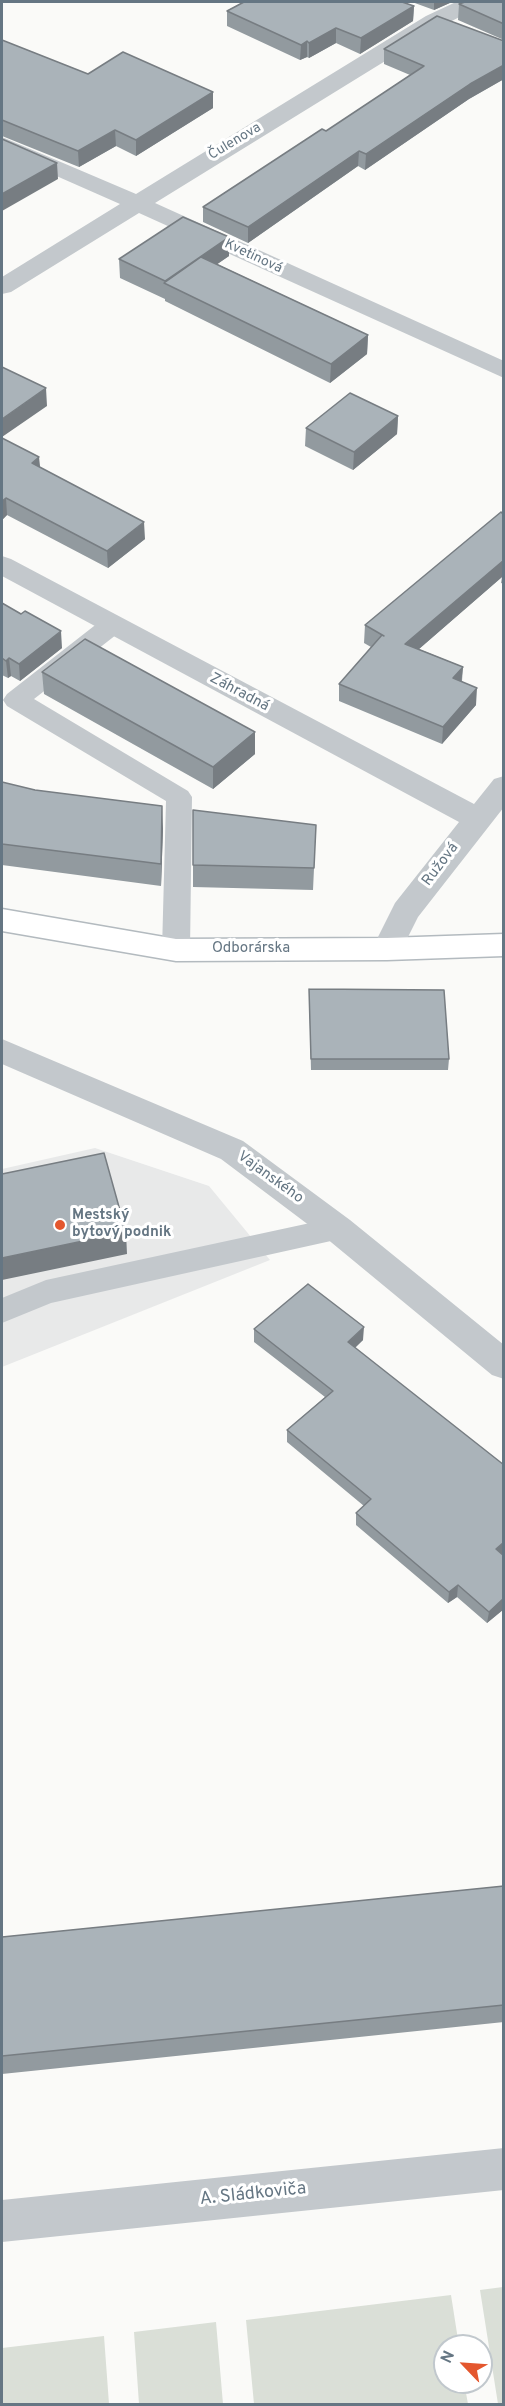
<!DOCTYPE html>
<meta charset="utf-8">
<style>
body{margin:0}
#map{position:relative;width:505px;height:2406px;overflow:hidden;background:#fafaf8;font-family:Overpass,sans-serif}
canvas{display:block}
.frame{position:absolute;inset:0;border:3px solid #657683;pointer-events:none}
.north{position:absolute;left:433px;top:2334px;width:60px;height:60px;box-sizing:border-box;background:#fff;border:2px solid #c1c8cd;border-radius:50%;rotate:295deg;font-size:16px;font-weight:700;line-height:24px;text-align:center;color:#657683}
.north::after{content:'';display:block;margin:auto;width:21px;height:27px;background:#e4572e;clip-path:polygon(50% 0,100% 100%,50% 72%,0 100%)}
</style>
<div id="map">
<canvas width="505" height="2406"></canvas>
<div class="frame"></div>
<div class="north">N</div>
</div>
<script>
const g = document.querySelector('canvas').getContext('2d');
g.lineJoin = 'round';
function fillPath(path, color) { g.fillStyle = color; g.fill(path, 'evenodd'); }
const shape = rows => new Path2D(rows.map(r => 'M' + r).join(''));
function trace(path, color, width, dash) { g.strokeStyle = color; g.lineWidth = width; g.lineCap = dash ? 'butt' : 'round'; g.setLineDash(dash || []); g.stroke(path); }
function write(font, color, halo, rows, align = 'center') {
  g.font = font + ' Overpass,sans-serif'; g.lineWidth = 6; g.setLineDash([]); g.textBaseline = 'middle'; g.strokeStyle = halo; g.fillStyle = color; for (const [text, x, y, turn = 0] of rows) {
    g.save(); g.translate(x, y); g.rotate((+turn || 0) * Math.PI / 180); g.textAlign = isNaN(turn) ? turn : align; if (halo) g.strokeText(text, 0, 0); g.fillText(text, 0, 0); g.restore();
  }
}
fillPath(shape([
 [95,1148,209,1186,270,1260,2,1367,2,1169]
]), '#e8e9e9');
fillPath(shape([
 [503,2287,504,2404,498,2404,480,2290],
 [451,2295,459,2346,445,2346,445,2382,464,2382,468,2404,254,2404,246,2320],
 [216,2322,223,2404,139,2404,134,2332],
 [104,2336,109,2404,2,2404,2,2348]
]), '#dadfd7');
const secondary = shape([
 [2,909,176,939,387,938,504,934,504,956,387,960,176,961,2,931,2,909]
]);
trace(secondary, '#b3babf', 3);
fillPath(shape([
 [112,617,121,619,124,625,121,631,34,699,188,791,192,797,190,950,186,957,176,960,166,957,162,950,166,801,7,706,3,700,7,694,103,619,112,617],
 [338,1217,349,1221,353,1229,349,1237,51,1303,2,1323,2,1298,46,1280,338,1217]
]), '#c3c8cc');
fillPath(shape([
 [456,2,482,2,479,7,442,26,155,203,504,361,504,378,139,213,11,292,2,294,2,277,120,204,2,152,2,137,136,194,426,16,456,2],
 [2,556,11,559,474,804,494,779,504,776,504,807,418,917,398,957,387,960,376,957,372,949,395,903,459,822,2,576,2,556],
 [2,1039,243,1141,350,1220,504,1345,504,1379,492,1375,326,1238,221,1159,2,1064,2,1039],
 [504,2148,504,2190,2,2242,2,2200,504,2148]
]), '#c3c8cc');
fillPath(secondary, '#fff');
fillPath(shape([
 [236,2,402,2,414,6,413,21,360,54,336,43,309,58,307,57,300,60,227,26,227,11,241,3],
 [412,2,452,2,434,10],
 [504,2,504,40,458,20,459,4],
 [2,40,88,74,213,108,136,156,116,146,79,167,2,136],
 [504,41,504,79,469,99,365,170,358,166,248,243,203,222,203,207,326,131,410,75,384,64,384,49],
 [229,237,229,256,217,264,368,335,367,354,330,383,165,301,165,299,120,278,119,259],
 [398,416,397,434,353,470,305,446,306,428],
 [2,438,40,468,145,539,108,568,7,515,2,520],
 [504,515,504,584,501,583,502,577,419,649,463,667,462,681,476,705,442,744,339,701,339,684,371,647,364,643,365,625],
 [2,603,62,648,20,681,11,676,8,678,2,675],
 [42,672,255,732,255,754,213,789,44,694],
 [2,782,163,828,161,886,2,865],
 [316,825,313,890,193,887,193,865],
 [309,989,449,1059,448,1070,311,1070],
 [254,1329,363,1340,355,1348,504,1465,504,1553,502,1554,504,1556,504,1609,487,1623,457,1597,448,1603,356,1525,356,1513,364,1506,287,1442,287,1430,325,1397,254,1342],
 [504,1886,504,2022,2,2074,2,1937]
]), '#929a9f');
fillPath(shape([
 [434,2,452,2,434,10],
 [414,6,413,21,360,54,361,38],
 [336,28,336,43,309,58,309,43],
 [307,41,307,57,300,60,301,45],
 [504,65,504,79,469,99,365,170,366,154,470,84],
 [213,92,213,108,136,156,136,140],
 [115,130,116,146,79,167,78,151],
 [359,151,358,166,248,243,248,227],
 [57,163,58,179,2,211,2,194],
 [229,237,229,256,180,290,165,281],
 [368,335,367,354,330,383,331,364],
 [46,388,47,406,2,437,2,419],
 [398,416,397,434,353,470,354,452],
 [39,457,41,475,32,463],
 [6,498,7,515,2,520,2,501],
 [144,522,145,539,108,568,107,551],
 [504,560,502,577,404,662,405,644],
 [61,631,62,648,20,681,19,664],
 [9,658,11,676,8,678,6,661],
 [463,667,461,684,453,678],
 [477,688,476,705,442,744,443,727],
 [255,732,255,754,213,789,213,767],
 [162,806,163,828,161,886,161,864],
 [126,1232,127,1254,2,1280,2,1258],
 [364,1327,363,1340,347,1355,348,1342],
 [504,1542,504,1553,494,1561,496,1549],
 [458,1585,457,1597,448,1603,449,1592],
 [504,1598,504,1609,487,1623,489,1612]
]), '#777d82');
const building = shape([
 [244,2,402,2,414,6,361,38,336,28,309,43,307,41,301,45,227,11,244,2],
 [465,2,504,2,504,24,459,4,465,2],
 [437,16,504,41,504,65,470,84,366,154,359,151,248,227,203,207,322,129,326,131,424,66,384,49,437,16],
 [2,40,88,74,123,52,213,92,136,140,115,130,78,151,2,120,2,40],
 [2,139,57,163,2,194,2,139],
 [183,217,229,237,165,281,119,259,183,217],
 [201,257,368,335,331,364,164,283,201,257],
 [2,367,46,388,2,419,2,367],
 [350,393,398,416,354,452,306,428,350,393],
 [2,438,39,457,32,463,144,522,107,551,6,498,2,501,2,438],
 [501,512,504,515,504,560,405,644,463,667,453,678,477,688,443,727,339,684,382,635,384,636,365,625,501,512],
 [2,603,21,614,25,611,61,631,19,664,9,658,6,661,2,658,2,603],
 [85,639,255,732,213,767,42,672,85,639],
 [2,782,35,790,162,806,161,864,2,844,2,782],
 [193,810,316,825,314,868,193,865,193,810],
 [309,989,444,990,449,1059,311,1059,309,989],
 [104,1153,126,1232,2,1258,2,1174,104,1153],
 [308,1284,364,1327,348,1342,504,1465,504,1542,496,1549,504,1556,504,1598,489,1612,458,1585,449,1592,356,1513,371,1499,287,1430,333,1391,254,1329,308,1284],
 [504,1886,504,2005,2,2056,2,1937,504,1886]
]);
fillPath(building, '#aab3b9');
trace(building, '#777d82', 1.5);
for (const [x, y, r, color] of [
 [60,1225,6,"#e4572e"]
]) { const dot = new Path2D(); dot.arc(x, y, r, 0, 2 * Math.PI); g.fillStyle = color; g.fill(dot); trace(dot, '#fff', 2); }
write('14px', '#657683', '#fff', [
 ["Čulenova",235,142,-31],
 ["Kvetinová",253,257,25]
]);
write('15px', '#657683', '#fff', [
 ["Záhradná",239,693,28],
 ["Ružová",441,865,-53],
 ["Odborárska",251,949],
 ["Vajanského",270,1178,36]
]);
write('bold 15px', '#657683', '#fff', [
 ["Mestský",72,1216],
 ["bytový podnik",72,1233]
], 'left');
write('18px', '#657683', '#fff', [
 ["A. Sládkoviča",253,2195,-6]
]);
</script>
